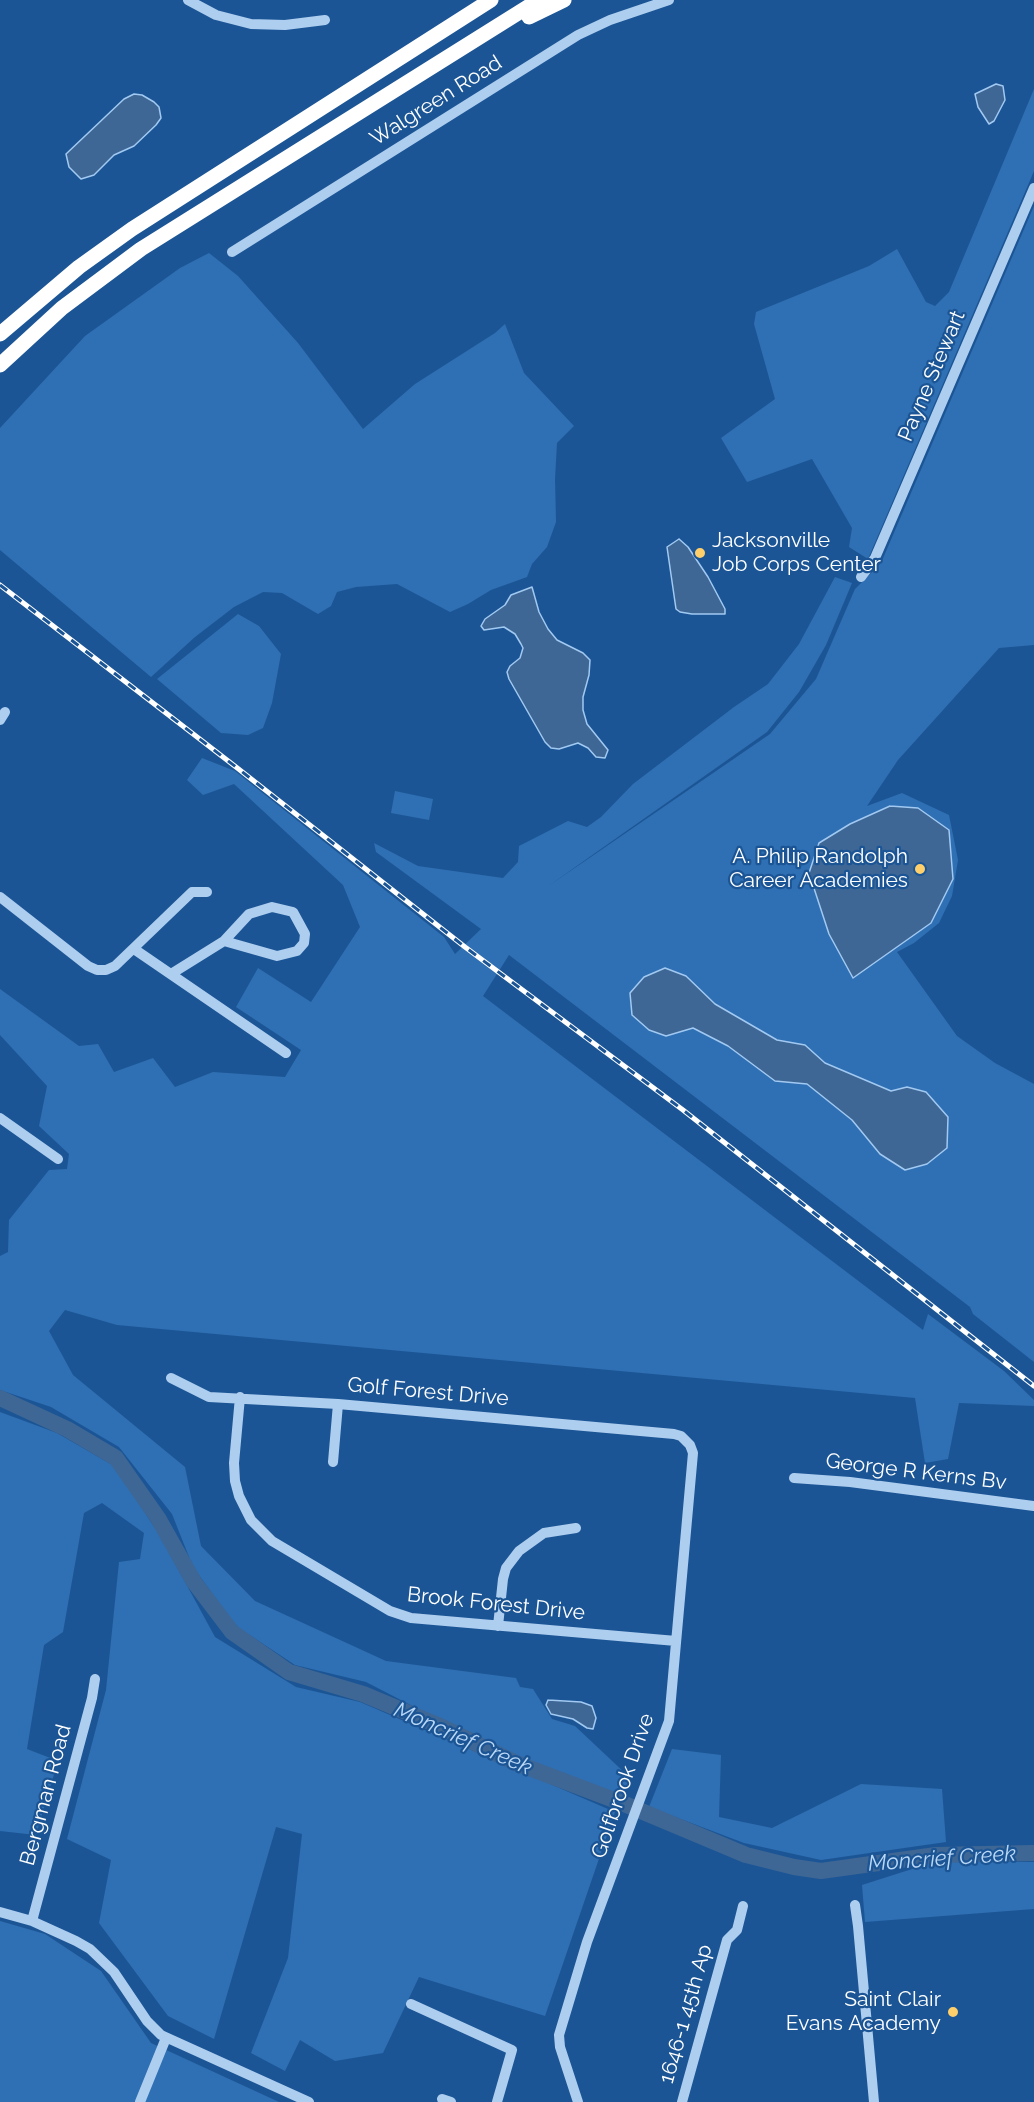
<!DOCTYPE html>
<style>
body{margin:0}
canvas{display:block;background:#1b5595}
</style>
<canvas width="1034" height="2102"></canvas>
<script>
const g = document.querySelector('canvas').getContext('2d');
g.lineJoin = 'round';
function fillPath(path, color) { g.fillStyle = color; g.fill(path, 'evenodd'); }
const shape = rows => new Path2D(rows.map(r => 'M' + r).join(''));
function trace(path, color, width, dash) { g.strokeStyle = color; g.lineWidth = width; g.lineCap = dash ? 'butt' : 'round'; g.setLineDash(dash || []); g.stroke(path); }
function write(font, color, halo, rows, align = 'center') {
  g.font = font + ' Raleway,sans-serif'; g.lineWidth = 4.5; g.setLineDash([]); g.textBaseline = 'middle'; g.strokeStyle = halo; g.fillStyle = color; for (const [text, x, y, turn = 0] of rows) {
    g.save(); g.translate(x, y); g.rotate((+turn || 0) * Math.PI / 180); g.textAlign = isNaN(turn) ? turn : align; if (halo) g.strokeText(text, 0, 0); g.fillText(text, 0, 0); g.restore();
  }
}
fillPath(shape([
 [1034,89,1034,171,868,559,849,547,852,528,812,459,747,482,721,438,775,399,754,324,756,312,869,266,897,249,926,302,935,306,949,292],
 [1034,206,1034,645,999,648,898,760,867,806,902,793,949,815,958,860,952,896,939,923,914,943,897,952,957,1036,995,1063,1034,1084,1034,1362,973,1314,970,1307,509,955,483,996,923,1330,928,1314,1004,1371,1034,1400,1034,1406,959,1403,948,1459,925,1463,915,1398,117,1325,65,1310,49,1331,73,1375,185,1467,201,1546,255,1601,386,1661,516,1678,520,1687,533,1689,552,1719,575,1726,626,1774,634,1777,621,1797,519,1761,366,1682,295,1665,236,1626,193,1567,172,1514,119,1447,51,1407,0,1390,0,1256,8,1252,9,1220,49,1170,67,1169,69,1154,39,1126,47,1086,0,1035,0,989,79,1046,98,1044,114,1072,153,1058,175,1087,213,1072,285,1077,301,1050,236,1007,258,968,311,1002,360,927,343,885,234,784,203,795,187,780,202,758,235,771,444,937,455,954,481,929,376,852,374,843,418,866,503,878,518,862,519,846,568,821,587,827,601,817,633,784,734,707,768,684,799,644,835,577,852,583,826,645,799,692,767,732,547,887,770,734,816,679,855,589,881,563],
 [209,253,238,276,298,343,363,429,415,384,495,333,505,324,524,373,574,426,557,443,555,479,556,522,547,547,532,564,527,577,491,590,468,604,450,612,397,584,356,587,337,592,331,606,318,614,282,593,263,592,234,607,195,637,151,677,0,550,0,428,85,336,180,268],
 [238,614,259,626,281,654,272,703,263,728,248,735,221,733,157,679],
 [395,791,433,799,429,820,391,813],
 [0,1412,57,1433,114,1466,159,1534,215,1637,296,1687,360,1702,615,1812,545,2016,419,1977,383,2053,335,2061,300,2040,285,2071,251,2053,288,1958,302,1834,276,1827,214,2039,168,2016,99,1923,111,1860,67,1839,106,1690,119,1562,140,1559,144,1533,102,1503,84,1513,63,1632,44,1645,27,1749,58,1761,36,1835,0,1831],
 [672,1749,721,1755,719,1817,772,1828,861,1784,942,1789,946,1842,821,1860,744,1843,649,1807],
 [937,1861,1034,1862,1034,1909,865,1922,862,1885],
 [0,1921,45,1934,101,1971,151,2043,279,2102,0,2102]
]), '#2f6fb3');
const water = shape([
 [996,84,1003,86,1005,100,994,121,989,124,978,107,975,94,996,84],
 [134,94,142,95,154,102,159,107,161,118,156,125,134,146,114,155,94,175,81,179,69,167,66,154,124,99,134,94],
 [679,539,688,547,708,577,725,609,725,614,692,614,680,612,676,609,667,547,679,539],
 [532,587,539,612,548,629,557,640,583,653,590,660,589,675,583,697,583,710,587,724,608,750,605,758,596,757,588,748,578,743,559,749,551,748,545,742,509,679,507,672,510,666,520,658,523,648,521,644,515,634,504,627,484,630,481,626,485,619,505,605,511,595,532,587],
 [890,806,918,808,949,830,953,879,931,923,853,978,829,934,809,873,819,843,850,824,890,806],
 [665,968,686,976,715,1004,777,1040,805,1045,825,1063,891,1091,907,1087,926,1092,948,1117,947,1148,927,1164,905,1170,880,1154,852,1120,807,1084,775,1081,728,1046,693,1028,666,1036,649,1030,632,1015,630,993,644,977,665,968],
 [548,1700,581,1702,592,1706,596,1718,593,1729,587,1728,573,1719,551,1714,546,1705,548,1700]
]);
fillPath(water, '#3e6795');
trace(water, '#a1c9f2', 1.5);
trace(shape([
 [0,1398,67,1429,116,1458,158,1518,194,1582,232,1632,289,1672,363,1694,442,1727,516,1763,622,1803,746,1855,794,1867,821,1871,936,1855,1034,1853]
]), '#3e6795', 16);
trace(shape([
 [188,0,216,15,251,24,285,25,325,20],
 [232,252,578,35,610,20,669,0],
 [861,577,875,558,1034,188],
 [0,720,5,712],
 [0,897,88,966,97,970,106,970,115,966,192,892,207,892],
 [134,949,286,1053],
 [171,974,224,941,277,956,297,951,304,943,305,934,293,912,272,907,249,914,224,941],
 [0,1118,58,1159],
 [171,1378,209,1397,338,1404,674,1434,681,1436,690,1445,693,1453,669,1721,587,1942,559,2035,560,2047,578,2102],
 [240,1397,234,1463,235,1481,239,1496,251,1520,272,1541,390,1611,411,1618,676,1641],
 [333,1462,338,1404],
 [794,1478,850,1482,1034,1506],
 [498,1626,503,1579,506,1568,519,1551,544,1533,576,1528],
 [855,1905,858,1926,874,2102],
 [0,1912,32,1921,76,1941,90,1949,114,1972,147,2021,161,2035,309,2102],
 [32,1921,92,1698,95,1679],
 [411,2004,512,2050,497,2102],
 [442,2099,451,2102],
 [140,2102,166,2038],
 [682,2102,727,1940,737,1930,743,1906]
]), '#aecef0', 10);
trace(shape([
 [529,17,564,0],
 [0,334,79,267,132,229,491,0],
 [0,365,62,308,141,249,539,0]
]), '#fff', 15);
const rail = shape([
 [0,585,236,767,465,947,683,1110,1034,1386]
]);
trace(rail, '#fff', 5);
trace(rail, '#1b5595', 3, [9]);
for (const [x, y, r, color] of [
 [700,553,6,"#ffcf6c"],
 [920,869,6,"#ffcf6c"],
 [953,2012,6,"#ffcf6c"]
]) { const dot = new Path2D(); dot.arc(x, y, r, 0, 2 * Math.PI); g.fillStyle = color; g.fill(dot); trace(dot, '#1b5595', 2); }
write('21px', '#fff', '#1b5595', [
 ["Walgreen Road",436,101,-32],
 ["Payne Stewart",932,376,-67],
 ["Golf Forest Drive",428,1392,5],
 ["George R Kerns Bv",916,1472,7],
 ["Brook Forest Drive",496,1604,6],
 ["Golfbrook Drive",623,1786,-71],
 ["Bergman Road",46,1795,-75],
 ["1646-1 45th Ap",686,2014,-74]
]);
write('21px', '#fff', '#1b5595', [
 ["Jacksonville",712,541,"left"],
 ["Job Corps Center",712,565,"left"],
 ["A. Philip Randolph",908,857],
 ["Career Academies",908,881],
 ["Saint Clair",941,2000],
 ["Evans Academy",941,2024]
], 'right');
write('italic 22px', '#bad8f6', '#1b5595', [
 ["Moncrief Creek",463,1739,24],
 ["Moncrief Creek",942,1859,-4]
]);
</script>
